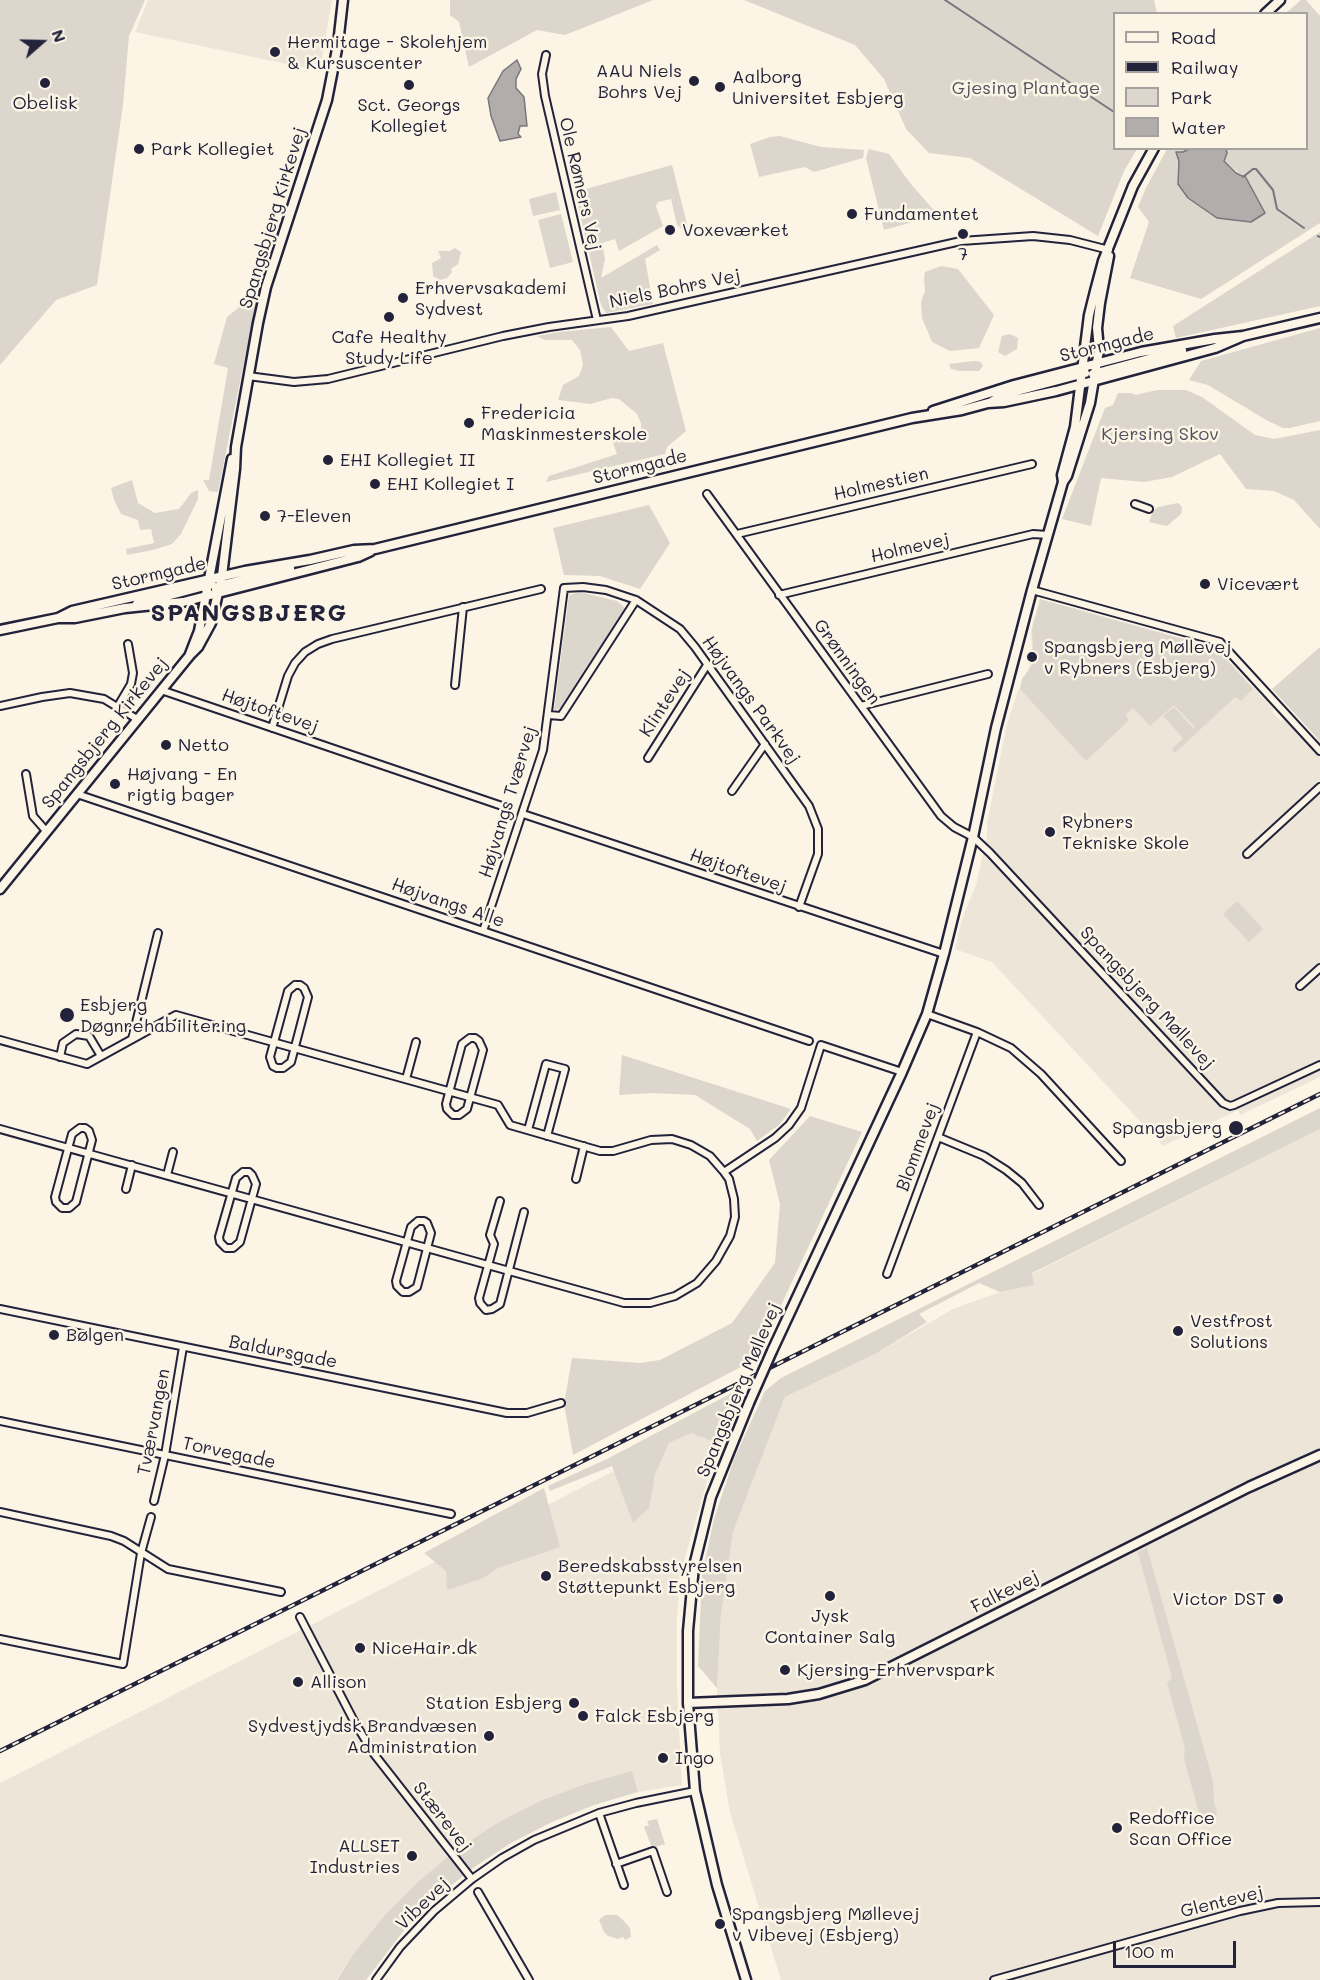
<!DOCTYPE html>
<meta charset="utf-8">
<style>
body{margin:0}
#map{position:relative;width:1320px;height:1980px;overflow:hidden;background:#fcf5e5;font-family:Mali,sans-serif}
canvas{display:block}
.legend{position:absolute;left:1113px;top:12px;width:195px;height:138px;box-sizing:border-box;background:#fcf5e5;border:2px solid #a5a1a1;margin:0;padding:8px 10px;list-style:none;font-size:18px;color:#22223b}
.legend li{display:flex;align-items:center;gap:12px;height:30px}
.legend b{width:30px;border:2px solid #a5a1a1}
.north{position:absolute;left:12px;top:12px;width:60px;height:60px;-webkit-text-stroke:4px #fcf5e5;paint-order:stroke;rotate:70deg;font-size:16px;font-weight:700;line-height:24px;text-align:center;color:#22223b}
.north::after{content:'';display:block;margin:auto;width:21px;height:27px;background:#22223b;clip-path:polygon(50% 0,100% 100%,50% 72%,0 100%)}
.scale{position:absolute;left:1113px;top:1941px;width:123px;height:27px;box-sizing:border-box;border:3px solid #22223b;border-top:0;padding-left:8px;font-size:18px;line-height:21px;white-space:nowrap;color:#22223b;-webkit-text-stroke:4px #fcf5e5;paint-order:stroke}
</style>
<div id="map">
<canvas width="1320" height="1980"></canvas>
<ul class="legend">
<li><b style="height:8px;background:#fcf5e5"></b>Road</li>
<li><b style="height:8px;background:#22223b"></b>Railway</li>
<li><b style="height:16px;background:#dcd6cc"></b>Park</li>
<li><b style="height:16px;background:#b2adab"></b>Water</li>
</ul>
<div class="north">N</div>
<div class="scale">100 m</div>
</div>
<script>
const g = document.querySelector('canvas').getContext('2d');
g.lineJoin = 'round';
function fillPath(path, color) { g.fillStyle = color; g.fill(path, 'evenodd'); }
const shape = rows => new Path2D(rows.map(r => 'M' + r).join(''));
function trace(path, color, width, dash) { g.strokeStyle = color; g.lineWidth = width; g.lineCap = dash ? 'butt' : 'round'; g.setLineDash(dash || []); g.stroke(path); }
function write(font, color, halo, rows, align = 'center') {
  g.font = font + ' Mali,sans-serif'; g.lineWidth = 5; g.setLineDash([]); g.textBaseline = 'middle'; g.strokeStyle = halo; g.fillStyle = color; for (const [text, x, y, turn = 0] of rows) {
    g.save(); g.translate(x, y); g.rotate((+turn || 0) * Math.PI / 180); g.textAlign = isNaN(turn) ? turn : align; if (halo) g.strokeText(text, 0, 0); g.fillText(text, 0, 0); g.restore();
  }
}
fillPath(shape([
 [148,0,332,0,320,71,135,32],
 [1066,606,1211,646,1223,655,1273,708,1273,713,1281,721,1289,714,1314,740,1320,737,1320,1077,1240,1115,1238,1110,1163,1146,992,962,955,949,962,919,976,885,987,837,987,823,1007,724,1019,688,1025,695,1029,668,1035,654,1032,652,1031,631,1034,617,1060,624],
 [1320,1129,1320,1980,781,1980,730,1812,720,1754,717,1688,721,1615,733,1532,785,1397,877,1353,953,1309,1000,1292,1034,1285,1032,1274],
 [691,1432,718,1443,680,1575,677,1619,677,1688,682,1785,638,1792,632,1771,585,1784,540,1801,497,1823,456,1850,419,1881,385,1915,354,1953,336,1980,0,1980,0,1783]
]), '#ece5d8');
fillPath(shape([
 [0,0,145,0,129,36,123,105,97,285,56,300,0,365],
 [450,0,653,0,565,35,537,30,469,67,459,22,450,15],
 [744,0,1154,0,1157,13,1114,14,1114,148,1137,149,1124,171,1098,236,970,158,929,153,906,129,884,79,855,45],
 [1301,0,1306,0,1320,16,1320,223,1201,299,1130,278,1149,222,1138,207,1146,188,1167,149,1189,149,1183,153,1176,152,1179,161,1178,184,1242,176,1224,160,1227,153,1226,149,1306,148,1306,14,1286,13],
 [780,136,821,147,864,150,863,158,814,172,805,167,759,177,750,144,770,137],
 [869,149,889,154,910,183,938,215,884,230,866,158],
 [672,165,689,232,683,233,681,228,677,225,671,199,658,202,656,206,663,226,619,251,615,239,602,243,605,259,601,278,657,245,660,250,645,259,653,304,606,313,601,305,575,192],
 [556,192,560,210,533,216,529,199],
 [561,214,573,262,550,268,538,220],
 [1320,232,1320,306,1176,338,1173,326],
 [455,248,461,252,458,264,451,269,452,272,447,278,440,280,433,276,432,263,441,258,438,251,450,251],
 [941,266,958,269,994,315,979,348,950,351,932,342,922,318,921,302,925,291,924,277,925,272],
 [258,292,218,492,209,491,203,480,209,480,228,368,214,364,227,317],
 [611,327,629,351,663,343,686,431,667,447,665,454,546,482,549,476,617,454,612,440,614,431,624,431,629,443,641,440,641,423,637,414,619,399,612,398,590,404,558,400,563,385,579,376,583,365,580,350,572,340,544,340,537,336,559,332],
 [1320,328,1320,421,1290,428,1283,428,1268,421,1208,385,1189,380,1201,361],
 [1010,334,1018,338,1017,349,1005,356,998,352,1002,336],
 [974,361,981,362,983,366,979,371,960,371,951,369,949,364],
 [1157,390,1186,390,1202,397,1255,435,1274,439,1320,430,1320,529,1294,500,1274,491,1246,489,1220,454,1172,477,1144,482,1101,478,1091,526,1062,519,1105,408,1113,405,1118,393,1131,393,1135,395],
 [132,480,138,503,155,513,179,509,191,493,198,490,198,499,181,534,172,544,153,550,127,555,126,549,154,543,151,529,140,530,138,520,121,514,114,500,111,488],
 [1178,503,1182,507,1181,514,1167,526,1149,522,1153,511,1158,507],
 [649,505,670,543,640,589,600,576,564,575,553,528],
 [580,592,617,601,626,609,561,708,554,710,569,595],
 [1040,599,1217,649,1253,689,1241,701,1235,697,1175,753,1172,749,1183,738,1163,716,1174,707,1194,729,1195,727,1174,705,1150,726,1133,708,1125,715,1129,720,1086,761,1020,689,1022,679,1032,665,1035,652,1033,650,1032,630],
 [1320,647,1320,741,1272,689],
 [1237,901,1263,929,1249,942,1223,914],
 [622,1055,791,1109,779,1125,757,1141,750,1129,695,1095,652,1093,619,1095],
 [1320,1108,1320,1129,1032,1273,1034,1285,1000,1292,979,1283,919,1314,927,1322,877,1353,785,1397,733,1532,721,1615,717,1688,698,1666,702,1575,714,1519,734,1459,765,1391,781,1378],
 [810,1116,862,1132,756,1359,573,1455,564,1404,572,1358,640,1363,660,1360,732,1323,775,1263,780,1204,769,1160],
 [743,1387,718,1443,691,1433,669,1443,655,1474,649,1508,633,1523,612,1466,550,1491,548,1486,609,1458],
 [544,1488,560,1547,498,1568,483,1578,447,1590,446,1571,424,1553],
 [1147,1548,1213,1781,1214,1803,1217,1811,1213,1822,1202,1823,1184,1759,1185,1748,1167,1683,1172,1678,1138,1552],
 [632,1771,638,1792,594,1805,552,1822,511,1843,473,1868,437,1897,405,1929,366,1980,337,1980,354,1953,385,1915,419,1881,456,1850,497,1823,540,1801,585,1784],
 [657,1819,665,1844,652,1848,644,1827,649,1825,647,1821],
 [605,1915,617,1915,622,1919,630,1928,631,1937,625,1940,623,1937,618,1939,608,1936,604,1932,599,1920]
]), '#dcd6cc');
const water = shape([
 [517,60,521,69,516,79,516,88,524,97,527,126,520,126,518,134,521,137,500,141,491,116,488,98,503,71,517,60],
 [1189,149,1226,149,1227,153,1224,161,1236,173,1242,176,1245,176,1265,213,1251,222,1217,218,1188,198,1178,184,1179,161,1176,152,1183,152,1189,149]
]);
fillPath(water, '#b2adab');
trace(water, '#78757e', 1.5);
trace(shape([
 [945,0,1114,112],
 [1243,177,1253,169,1256,169,1273,190,1277,209,1304,228],
 [1318,236,1320,237]
]), '#78757e', 2);
const minor = shape([
 [546,55,542,74,545,96,597,320],
 [248,376,294,382,328,379,503,336,549,327,628,316,961,241,1033,236,1070,240,1109,250],
 [707,494,941,816,954,827,973,837,990,853,1223,1103,1230,1106,1234,1105,1320,1065],
 [1135,504,1149,509],
 [737,534,1032,464],
 [1032,590,1220,642,1320,751],
 [779,595,1033,534,1048,535],
 [455,685,463,607],
 [161,690,505,807],
 [0,706,42,697,70,693,104,699,137,719],
 [118,706,131,684,133,673,128,644],
 [861,706,988,674],
 [549,715,561,716,565,710,636,600],
 [272,728,288,676,295,663,305,652,318,644,332,639,541,589],
 [648,758,707,665],
 [26,774,33,816,47,832],
 [732,791,765,744],
 [77,794,809,1041],
 [523,814,944,954],
 [1247,854,1320,787],
 [483,931,543,750,564,588,583,587,606,590,636,600,680,629,695,647,809,806,818,829,818,854,799,907],
 [295,985,300,985,304,988,308,997,291,1062,283,1068,277,1068,273,1066,270,1057,288,991,295,985],
 [1300,986,1320,968],
 [927,1014,977,1032,1011,1048,1041,1074,1121,1161],
 [470,1038,475,1038,479,1041,483,1050,467,1109,459,1115,453,1115,447,1109,446,1104,462,1044,470,1038],
 [132,1039,158,933],
 [0,1040,87,1064,176,1015,498,1105,510,1125,600,1151,613,1151,651,1140,672,1139,691,1145,710,1156,724,1172,775,1138,789,1125,801,1108,821,1045,902,1072],
 [60,1057,63,1043,76,1034,89,1036,101,1056],
 [406,1079,416,1042],
 [80,1128,85,1128,89,1131,92,1140,76,1202,69,1208,62,1208,56,1202,55,1197,72,1134,80,1128],
 [0,1129,624,1303,650,1303,675,1296,697,1283,716,1261,730,1236,735,1217,734,1199,729,1179,724,1172],
 [528,1130,546,1064,565,1069,547,1136],
 [938,1137,984,1156,1006,1170,1022,1183,1039,1205],
 [243,1172,249,1172,252,1175,256,1184,240,1242,233,1248,226,1248,220,1242,219,1237,236,1178,243,1172],
 [167,1175,173,1152],
 [576,1179,584,1146],
 [126,1189,132,1165],
 [500,1201,490,1235,494,1244,479,1298,480,1303,486,1310,492,1309,500,1304,524,1212],
 [418,1221,424,1221,427,1223,431,1233,417,1287,409,1292,403,1292,397,1286,396,1281,411,1227,418,1221],
 [887,1274,977,1032],
 [0,1309,507,1413,527,1413,561,1403],
 [0,1421,451,1514],
 [154,1501,165,1455,183,1347],
 [0,1512,111,1536,124,1541,168,1569,281,1592],
 [300,1617,355,1723,374,1754,472,1879],
 [0,1639,123,1664,141,1553,151,1517],
 [599,1813,624,1885],
 [616,1864,653,1851,667,1892],
 [478,1892,529,1980],
 [376,1980,400,1947,434,1911,472,1879,502,1858,534,1840,599,1813,636,1803,695,1791],
 [994,1980,1240,1911,1278,1903,1320,1902]
]);
const tertiary = shape([
 [1265,14,1280,0],
 [1093,374,1182,350],
 [991,402,1002,395,1085,373],
 [933,411,1014,385,1141,352,1215,339,1243,336,1320,318],
 [1063,482,1067,476,1090,403,1099,350,1097,328,1100,303,1109,256],
 [216,589,227,584,290,568],
 [137,604,212,584],
 [58,618,72,611,245,571,310,560,354,550,375,549,912,418,962,410,988,403,1004,402,1056,391,1215,348,1243,336],
 [0,630,58,618,75,618,125,608,183,602,358,557,371,551],
 [190,654,199,631,232,459],
 [0,889,190,655,198,647,211,623,222,576,235,469,236,447,258,323,266,287,327,100,338,44,343,0],
 [772,1351,902,1072,927,1014,944,954,973,837,996,728,1032,590,1063,482,1062,475,1075,427,1089,315,1095,291,1103,261,1133,186,1154,148],
 [688,1703,788,1699,819,1694,865,1680,1249,1487,1320,1455],
 [746,1980,717,1885,695,1791,688,1703,688,1631,694,1566,711,1497,749,1403]
]);
trace(minor, '#22223b', 10);
trace(tertiary, '#22223b', 13);
trace(minor, '#fcf5e5', 6);
trace(tertiary, '#fcf5e5', 8);
const rail = shape([
 [0,1751,1320,1094]
]);
trace(rail, '#22223b', 4.5);
trace(rail, '#fcf5e5', 2, [7]);
const tertiaryBridge = shape([
 [749,1403,772,1351]
]);
trace(tertiaryBridge, '#22223b', 13, []);
trace(tertiaryBridge, '#fcf5e5', 8);
for (const [x, y, r, color] of [
 [275,52,6,"#22223b"],
 [694,81,6,"#22223b"],
 [45,83,6,"#22223b"],
 [409,85,6,"#22223b"],
 [720,87,6,"#22223b"],
 [139,149,6,"#22223b"],
 [852,214,6,"#22223b"],
 [670,230,6,"#22223b"],
 [963,234,6,"#22223b"],
 [403,298,6,"#22223b"],
 [389,317,6,"#22223b"],
 [469,423,6,"#22223b"],
 [328,460,6,"#22223b"],
 [375,484,6,"#22223b"],
 [265,516,6,"#22223b"],
 [1205,584,6,"#22223b"],
 [1032,657,6,"#22223b"],
 [166,745,6,"#22223b"],
 [115,784,6,"#22223b"],
 [1050,832,6,"#22223b"],
 [67,1015,8,"#22223b"],
 [1236,1128,8,"#22223b"],
 [1178,1331,6,"#22223b"],
 [54,1335,6,"#22223b"],
 [546,1576,6,"#22223b"],
 [830,1596,6,"#22223b"],
 [1278,1599,6,"#22223b"],
 [360,1648,6,"#22223b"],
 [785,1670,6,"#22223b"],
 [298,1682,6,"#22223b"],
 [574,1703,6,"#22223b"],
 [583,1716,6,"#22223b"],
 [489,1736,6,"#22223b"],
 [663,1758,6,"#22223b"],
 [1117,1828,6,"#22223b"],
 [412,1856,6,"#22223b"],
 [720,1924,6,"#22223b"]
]) { const dot = new Path2D(); dot.arc(x, y, r, 0, 2 * Math.PI); g.fillStyle = color; g.fill(dot); trace(dot, '#fcf5e5', 2); }
write('18px', '#22223b', '#fcf5e5', [
 ["Hermitage - Skolehjem",287,42],
 ["& Kursuscenter",287,63],
 ["AAU Niels",682,71,"right"],
 ["Bohrs Vej",682,92,"right"],
 ["Aalborg",732,77],
 ["Universitet Esbjerg",732,98],
 ["Obelisk",45,103,"center"],
 ["Sct. Georgs",409,105,"center"],
 ["Kollegiet",409,126,"center"],
 ["Park Kollegiet",151,149],
 ["Fundamentet",864,214],
 ["Voxeværket",682,230],
 ["7",963,254,"center"],
 ["Erhvervsakademi",415,288],
 ["Sydvest",415,309],
 ["Cafe Healthy",389,337,"center"],
 ["Study Life",389,358,"center"],
 ["Fredericia",481,413],
 ["Maskinmesterskole",481,434],
 ["EHI Kollegiet II",340,460],
 ["EHI Kollegiet I",387,484],
 ["7-Eleven",277,516],
 ["Vicevært",1217,584],
 ["Spangsbjerg Møllevej",1044,647],
 ["v Rybners (Esbjerg)",1044,668],
 ["Netto",178,745],
 ["Højvang - En",127,774],
 ["rigtig bager",127,795],
 ["Rybners",1062,822],
 ["Tekniske Skole",1062,843],
 ["Esbjerg",80,1005],
 ["Døgnrehabilitering",80,1026],
 ["Spangsbjerg",1222,1128,"right"],
 ["Vestfrost",1190,1321],
 ["Solutions",1190,1342],
 ["Bølgen",66,1335],
 ["Beredskabsstyrelsen",558,1566],
 ["Støttepunkt Esbjerg",558,1587],
 ["Victor DST",1266,1599,"right"],
 ["Jysk",830,1616,"center"],
 ["Container Salg",830,1637,"center"],
 ["NiceHair.dk",372,1648],
 ["Kjersing-Erhvervspark",797,1670],
 ["Allison",310,1682],
 ["Station Esbjerg",562,1703,"right"],
 ["Falck Esbjerg",595,1716],
 ["Sydvestjydsk Brandvæsen",477,1726,"right"],
 ["Administration",477,1747,"right"],
 ["Ingo",675,1758],
 ["Redoffice",1129,1818],
 ["Scan Office",1129,1839],
 ["ALLSET",400,1846,"right"],
 ["Industries",400,1867,"right"],
 ["Spangsbjerg Møllevej",732,1914],
 ["v Vibevej (Esbjerg)",732,1935]
], 'left');
write('18px', '#504f5f', '#fcf5e5', [
 ["Gjesing Plantage",1026,88],
 ["Kjersing Skov",1160,434]
]);
write('18px', '#22223b', '#fcf5e5', [
 ["Ole Rømers Vej",580,184,77],
 ["Spangsbjerg Kirkevej",273,218,-73],
 ["Niels Bohrs Vej",675,289,-12],
 ["Stormgade",1107,345,-14],
 ["Stormgade",640,467,-14],
 ["Holmestien",881,484,-13],
 ["Holmevej",910,548,-13],
 ["Stormgade",159,574,-13],
 ["Grønningen",847,662,54],
 ["Højvangs Parkvej",751,700,54],
 ["Klintevej",665,703,-57],
 ["Højtoftevej",270,711,19],
 ["Spangsbjerg Kirkevej",105,733,-51],
 ["Højvangs Tværvej",508,802,-73],
 ["Højtoftevej",738,871,19],
 ["Højvangs Alle",448,903,19],
 ["Spangsbjerg Møllevej",1147,998,47],
 ["Blommevej",918,1147,-70],
 ["Baldursgade",283,1352,11],
 ["Spangsbjerg Møllevej",739,1390,-67],
 ["Tværvangen",154,1422,-79],
 ["Torvegade",229,1453,12],
 ["Falkevej",1005,1592,-27],
 ["Stærevej",442,1817,52],
 ["Glentevej",1222,1902,-14],
 ["Vibevej",423,1904,-44]
]);
g.letterSpacing = '1.5px';
write('bold 24px', '#22223b', '#fcf5e5', [
 ["SPANGSBJERG",249,614]
]);
g.letterSpacing = '0px';
</script>
